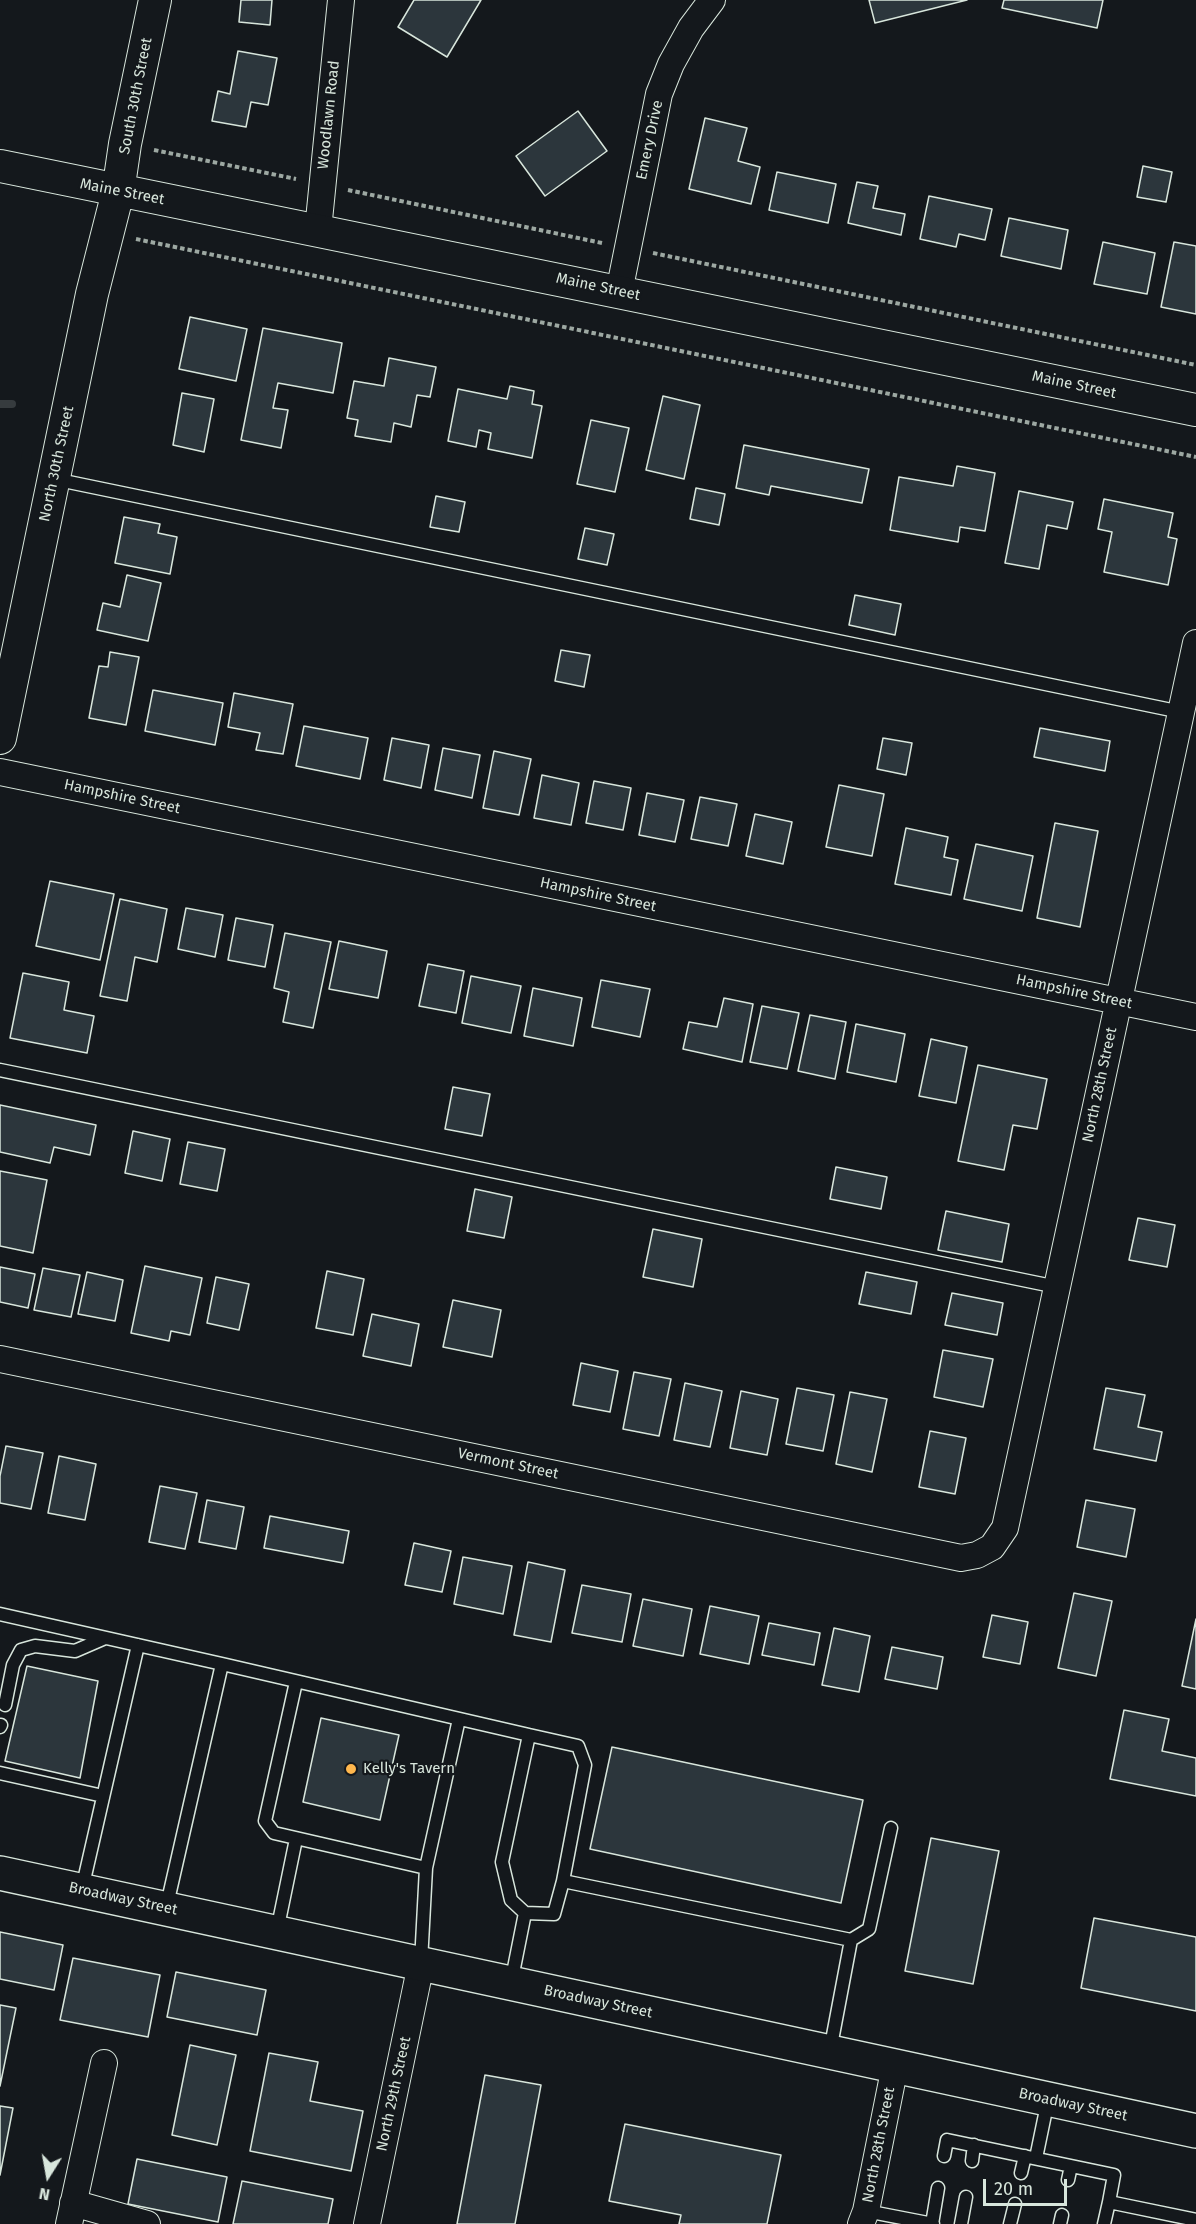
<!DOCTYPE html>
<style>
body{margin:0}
#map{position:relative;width:1196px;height:2224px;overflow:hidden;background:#14181c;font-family:"Fira Sans",sans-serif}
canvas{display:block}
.north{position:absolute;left:18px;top:2146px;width:60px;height:60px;-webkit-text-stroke:4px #14181c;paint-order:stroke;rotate:191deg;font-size:16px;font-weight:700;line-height:24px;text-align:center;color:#d8e6dc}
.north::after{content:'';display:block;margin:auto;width:21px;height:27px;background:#d8e6dc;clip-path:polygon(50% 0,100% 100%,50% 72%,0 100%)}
.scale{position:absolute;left:983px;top:2179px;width:84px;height:27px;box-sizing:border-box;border:3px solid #d8e6dc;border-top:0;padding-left:8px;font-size:18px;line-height:21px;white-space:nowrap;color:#d8e6dc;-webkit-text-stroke:4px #14181c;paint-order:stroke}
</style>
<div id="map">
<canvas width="1196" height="2224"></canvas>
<div class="north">N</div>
<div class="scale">20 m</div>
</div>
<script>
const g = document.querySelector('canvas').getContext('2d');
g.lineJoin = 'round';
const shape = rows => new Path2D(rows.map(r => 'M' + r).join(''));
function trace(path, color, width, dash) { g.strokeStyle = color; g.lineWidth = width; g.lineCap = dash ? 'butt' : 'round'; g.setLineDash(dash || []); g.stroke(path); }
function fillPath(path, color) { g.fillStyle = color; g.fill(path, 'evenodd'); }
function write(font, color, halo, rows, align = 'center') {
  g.font = font + ' "Fira Sans",sans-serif'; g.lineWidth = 4.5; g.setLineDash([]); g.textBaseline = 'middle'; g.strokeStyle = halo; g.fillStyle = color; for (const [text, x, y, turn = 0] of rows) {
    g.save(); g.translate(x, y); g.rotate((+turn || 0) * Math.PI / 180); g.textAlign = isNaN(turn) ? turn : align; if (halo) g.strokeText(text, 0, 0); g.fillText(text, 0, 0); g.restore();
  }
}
trace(shape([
 [0,404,12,404]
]), '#363b3e', 8);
const building = shape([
 [241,0,272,0,270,25,239,22,241,0],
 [414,0,481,0,447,57,398,27,414,0],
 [869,0,967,0,875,23,869,0],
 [1004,0,1103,0,1097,28,1002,8,1004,0],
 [238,51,277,58,268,105,251,102,246,127,212,121,218,91,230,94,238,51],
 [578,111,607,151,545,196,516,156,578,111],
 [705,118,747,128,738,161,760,167,751,204,689,189,705,118],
 [1143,166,1172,172,1166,202,1137,197,1143,166],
 [777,172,836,184,828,223,769,210,777,172],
 [857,182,878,186,873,208,905,214,901,235,848,223,857,182],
 [929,196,992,209,985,240,959,234,956,247,920,239,929,196],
 [1009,218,1068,230,1061,269,1001,256,1009,218],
 [1103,242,1155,253,1147,294,1094,284,1103,242],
 [1174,242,1196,246,1196,314,1161,307,1174,242],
 [190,317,247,329,236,381,179,369,190,317],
 [263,328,342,343,333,393,278,383,273,408,288,410,281,448,241,440,263,328],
 [389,358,436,367,430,397,417,395,411,427,394,423,391,442,355,436,358,420,347,418,354,381,384,386,389,358],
 [510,386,534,391,532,404,542,406,532,458,488,449,491,433,479,430,476,447,448,441,458,389,507,399,510,386],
 [182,393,214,399,204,452,173,445,182,393],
 [663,396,700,405,684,479,646,470,663,396],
 [591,420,629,428,615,492,577,484,591,420],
 [744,445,869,469,862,503,771,486,769,495,736,488,744,445],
 [957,466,995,473,985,531,960,527,958,542,890,530,899,477,953,486,957,466],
 [696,488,725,494,719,525,690,519,696,488],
 [1019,491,1073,502,1067,529,1047,525,1039,569,1005,563,1019,491],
 [436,496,465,502,459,532,430,527,436,496],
 [1104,499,1173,513,1168,537,1177,539,1168,585,1104,572,1112,532,1098,529,1104,499],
 [124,517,160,524,158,533,177,537,170,574,115,563,124,517],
 [585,528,614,534,607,565,578,559,585,528],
 [127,575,161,583,148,641,97,630,103,603,120,607,127,575],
 [855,595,901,604,895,635,849,625,855,595],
 [561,650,590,655,584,687,555,681,561,650],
 [110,652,139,657,126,725,89,718,99,666,108,667,110,652],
 [153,690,223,703,215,745,145,731,153,690],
 [234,693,293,704,283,754,256,750,260,733,228,727,234,693],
 [304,726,368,738,360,779,296,766,304,726],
 [1040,728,1110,741,1105,771,1034,757,1040,728],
 [392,738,429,745,421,788,384,780,392,738],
 [883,738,912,743,906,775,877,769,883,738],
 [443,748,480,755,472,798,435,790,443,748],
 [494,751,531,759,519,815,483,808,494,751],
 [542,775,579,783,571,825,534,818,542,775],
 [594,781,631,788,623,830,586,823,594,781],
 [839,785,884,794,872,856,826,847,839,785],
 [647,793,684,800,675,842,639,835,647,793],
 [700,797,737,804,728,846,691,839,700,797],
 [755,814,792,822,783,864,746,856,755,814],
 [1055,823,1098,831,1080,927,1037,918,1055,823],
 [906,828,948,837,944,857,958,860,951,895,895,884,906,828],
 [976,844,1033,856,1022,911,964,899,976,844],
 [50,881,114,894,100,960,36,946,50,881],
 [120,899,167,909,157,962,135,957,127,1001,100,996,120,899],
 [186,908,223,915,215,957,178,949,186,908],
 [236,918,273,925,265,967,228,960,236,918],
 [285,933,331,942,313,1028,283,1022,289,992,274,988,285,933],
 [339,941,387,951,378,998,329,989,339,941],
 [428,964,464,971,456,1013,419,1006,428,964],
 [23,973,69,982,64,1010,94,1016,87,1053,10,1038,23,973],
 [471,976,521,986,511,1033,462,1023,471,976],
 [601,980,650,989,640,1037,592,1027,601,980],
 [533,988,582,998,573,1046,524,1036,533,988],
 [724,998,753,1004,742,1062,683,1049,689,1022,717,1027,724,998],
 [762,1006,799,1013,787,1069,750,1062,762,1006],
 [810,1015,846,1022,835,1079,798,1071,810,1015],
 [856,1024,905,1034,896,1082,847,1072,856,1024],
 [931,1039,967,1047,956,1103,919,1096,931,1039],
 [978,1065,1047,1079,1037,1129,1013,1125,1004,1170,958,1161,978,1065],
 [453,1087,490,1094,482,1136,445,1129,453,1087],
 [0,1105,96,1125,90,1155,54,1147,50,1163,0,1152,0,1105],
 [133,1131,170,1139,162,1181,125,1173,133,1131],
 [188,1142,225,1149,217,1191,180,1184,188,1142],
 [836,1167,887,1177,881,1209,830,1199,836,1167],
 [0,1171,47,1180,33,1253,0,1246,0,1171],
 [475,1189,512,1197,504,1238,467,1231,475,1189],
 [946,1211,1009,1224,1002,1262,938,1250,946,1211],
 [1138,1218,1175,1225,1167,1267,1129,1260,1138,1218],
 [653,1229,702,1239,693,1287,643,1277,653,1229],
 [145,1266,202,1278,190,1335,171,1331,169,1341,131,1333,145,1266],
 [0,1267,35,1274,28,1308,0,1302,0,1267],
 [43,1268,80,1275,71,1317,34,1310,43,1268],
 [327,1271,364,1279,353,1335,316,1328,327,1271],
 [87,1272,123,1280,115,1321,78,1314,87,1272],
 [866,1272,917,1282,911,1314,859,1304,866,1272],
 [216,1277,249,1284,239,1330,207,1323,216,1277],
 [952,1293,1003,1303,997,1335,945,1325,952,1293],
 [453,1300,501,1310,492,1357,443,1347,453,1300],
 [372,1314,419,1324,411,1366,363,1356,372,1314],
 [943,1350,993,1359,983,1407,934,1397,943,1350],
 [581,1363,618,1371,610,1412,573,1405,581,1363],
 [634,1372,671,1379,659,1436,623,1429,634,1372],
 [685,1383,722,1391,710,1447,674,1440,685,1383],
 [797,1388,834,1395,823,1451,786,1444,797,1388],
 [1106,1388,1145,1395,1138,1427,1162,1432,1156,1461,1094,1449,1106,1388],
 [741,1391,778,1399,767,1455,730,1448,741,1391],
 [850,1392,887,1399,872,1472,836,1464,850,1392],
 [930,1431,966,1438,955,1494,919,1487,930,1431],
 [6,1446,43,1453,31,1509,0,1503,0,1476,6,1446],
 [59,1456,96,1464,85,1520,48,1513,59,1456],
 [160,1486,197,1493,185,1549,149,1542,160,1486],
 [207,1500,244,1507,236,1549,199,1542,207,1500],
 [1086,1500,1135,1509,1126,1557,1077,1547,1086,1500],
 [270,1516,349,1531,343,1563,264,1548,270,1516],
 [414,1543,451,1551,442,1592,405,1585,414,1543],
 [463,1557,512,1566,503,1614,454,1604,463,1557],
 [528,1562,565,1570,551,1642,514,1635,528,1562],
 [582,1585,631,1594,622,1642,572,1633,582,1585],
 [1074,1593,1112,1601,1096,1676,1058,1668,1074,1593],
 [643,1599,692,1609,683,1656,633,1646,643,1599],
 [710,1606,759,1616,749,1664,700,1654,710,1606],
 [992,1615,1028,1622,1020,1664,983,1657,992,1615],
 [1196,1619,1196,1689,1182,1686,1196,1619],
 [769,1623,820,1633,814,1665,762,1655,769,1623],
 [834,1628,870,1636,859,1692,822,1685,834,1628],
 [892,1647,943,1657,937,1689,885,1679,892,1647],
 [27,1666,98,1681,80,1778,5,1761,27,1666],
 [1124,1710,1169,1719,1162,1751,1196,1758,1196,1796,1110,1779,1124,1710],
 [321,1718,399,1735,380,1820,303,1802,321,1718],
 [612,1747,863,1800,841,1903,590,1849,612,1747],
 [931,1838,999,1851,973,1984,905,1971,931,1838],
 [1094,1918,1196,1937,1196,2011,1081,1988,1094,1918],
 [0,1932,63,1945,54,1990,0,1979,0,1932],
 [73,1958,160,1975,148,2037,60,2020,73,1958],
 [176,1972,266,1990,257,2035,167,2017,176,1972],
 [0,2005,16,2008,0,2086,0,2005],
 [190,2045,236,2055,217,2145,172,2135,190,2045],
 [269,2053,318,2062,310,2101,363,2111,351,2171,250,2151,269,2053],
 [485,2075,541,2085,515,2224,457,2224,485,2075],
 [0,2106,13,2108,0,2175,0,2106],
 [625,2124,781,2155,767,2224,679,2224,681,2215,609,2201,625,2124],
 [137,2159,227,2177,218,2222,128,2204,137,2159],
 [242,2181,333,2199,328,2224,233,2224,242,2181]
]);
fillPath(building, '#2c363c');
trace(building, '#d8e6dc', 1.5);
const service = shape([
 [54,479,1181,712],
 [0,1070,1057,1287],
 [0,1614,222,1664],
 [296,1682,265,1821,274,1833,426,1868,421,1962],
 [5,1705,13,1665,21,1650,35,1646,75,1651,105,1638],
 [0,1727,1,1725],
 [0,1773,103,1796],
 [426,1868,459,1719],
 [563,1881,851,1940,830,2051],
 [82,1889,138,1645],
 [166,1909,222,1664,529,1735,502,1862,511,1900,525,1913,511,1983],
 [525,1913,554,1914,563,1881,585,1765,578,1746,529,1735],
 [277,1931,296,1839],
 [851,1940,869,1929,891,1828],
 [944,2156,947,2140,1114,2175,1109,2202],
 [1036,2158,1048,2100],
 [972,2161,974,2145],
 [1021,2173,1025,2156],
 [1068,2180,1071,2166],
 [866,2211,933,2224],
 [932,2224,938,2188],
 [961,2224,966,2197],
 [1010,2224,1015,2204],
 [1060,2224,1062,2215],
 [1104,2224,1109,2202,1196,2220]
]);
const minor = shape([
 [318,230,341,0],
 [619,292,659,94,671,64,691,28,712,0],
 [0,772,1196,1017],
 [0,1359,961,1558,977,1555,992,1547,1005,1528,1196,643],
 [73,2203,147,2224],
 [69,2224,104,2063],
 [367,2224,421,1964],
 [861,2224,866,2211,895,2066]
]);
const tertiary = shape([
 [0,166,1196,410],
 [0,738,92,294,118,192,125,144,155,0]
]);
const primary = shape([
 [0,1873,1196,2131]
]);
trace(service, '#d8e6dc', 15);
trace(minor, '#d8e6dc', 28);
trace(tertiary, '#d8e6dc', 34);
trace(primary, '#d8e6dc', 36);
trace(shape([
 [154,150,296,179],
 [348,190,602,243],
 [136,239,1196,457],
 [653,253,1196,365]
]), '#9da8a2', 4, [4.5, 3]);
trace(service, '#14181c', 12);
trace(minor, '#14181c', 26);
trace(tertiary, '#14181c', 32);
trace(primary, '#14181c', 33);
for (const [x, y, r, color] of [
 [351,1769,6,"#ffb74d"]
]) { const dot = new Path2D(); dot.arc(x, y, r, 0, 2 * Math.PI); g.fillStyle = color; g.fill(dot); trace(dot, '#14181c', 2); }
write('15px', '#d8e6dc', '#14181c', [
 ["South 30th Street",136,96,-79],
 ["Woodlawn Road",329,115,-84],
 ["Emery Drive",650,140,-78],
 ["Maine Street",122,192,11],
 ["Maine Street",598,287,12],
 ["Maine Street",1074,385,12],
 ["North 30th Street",57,464,-78],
 ["Hampshire Street",122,797,12],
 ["Hampshire Street",598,895,12],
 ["Hampshire Street",1074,992,12],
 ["North 28th Street",1100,1085,-78],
 ["Vermont Street",508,1464,12],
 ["Broadway Street",123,1899,12],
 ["Broadway Street",598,2002,12],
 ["North 29th Street",394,2094,-78],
 ["Broadway Street",1073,2105,12],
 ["North 28th Street",879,2145,-79]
]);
write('15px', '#d8e6dc', '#14181c', [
 ["Kelly's Tavern",363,1769]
], 'left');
</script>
